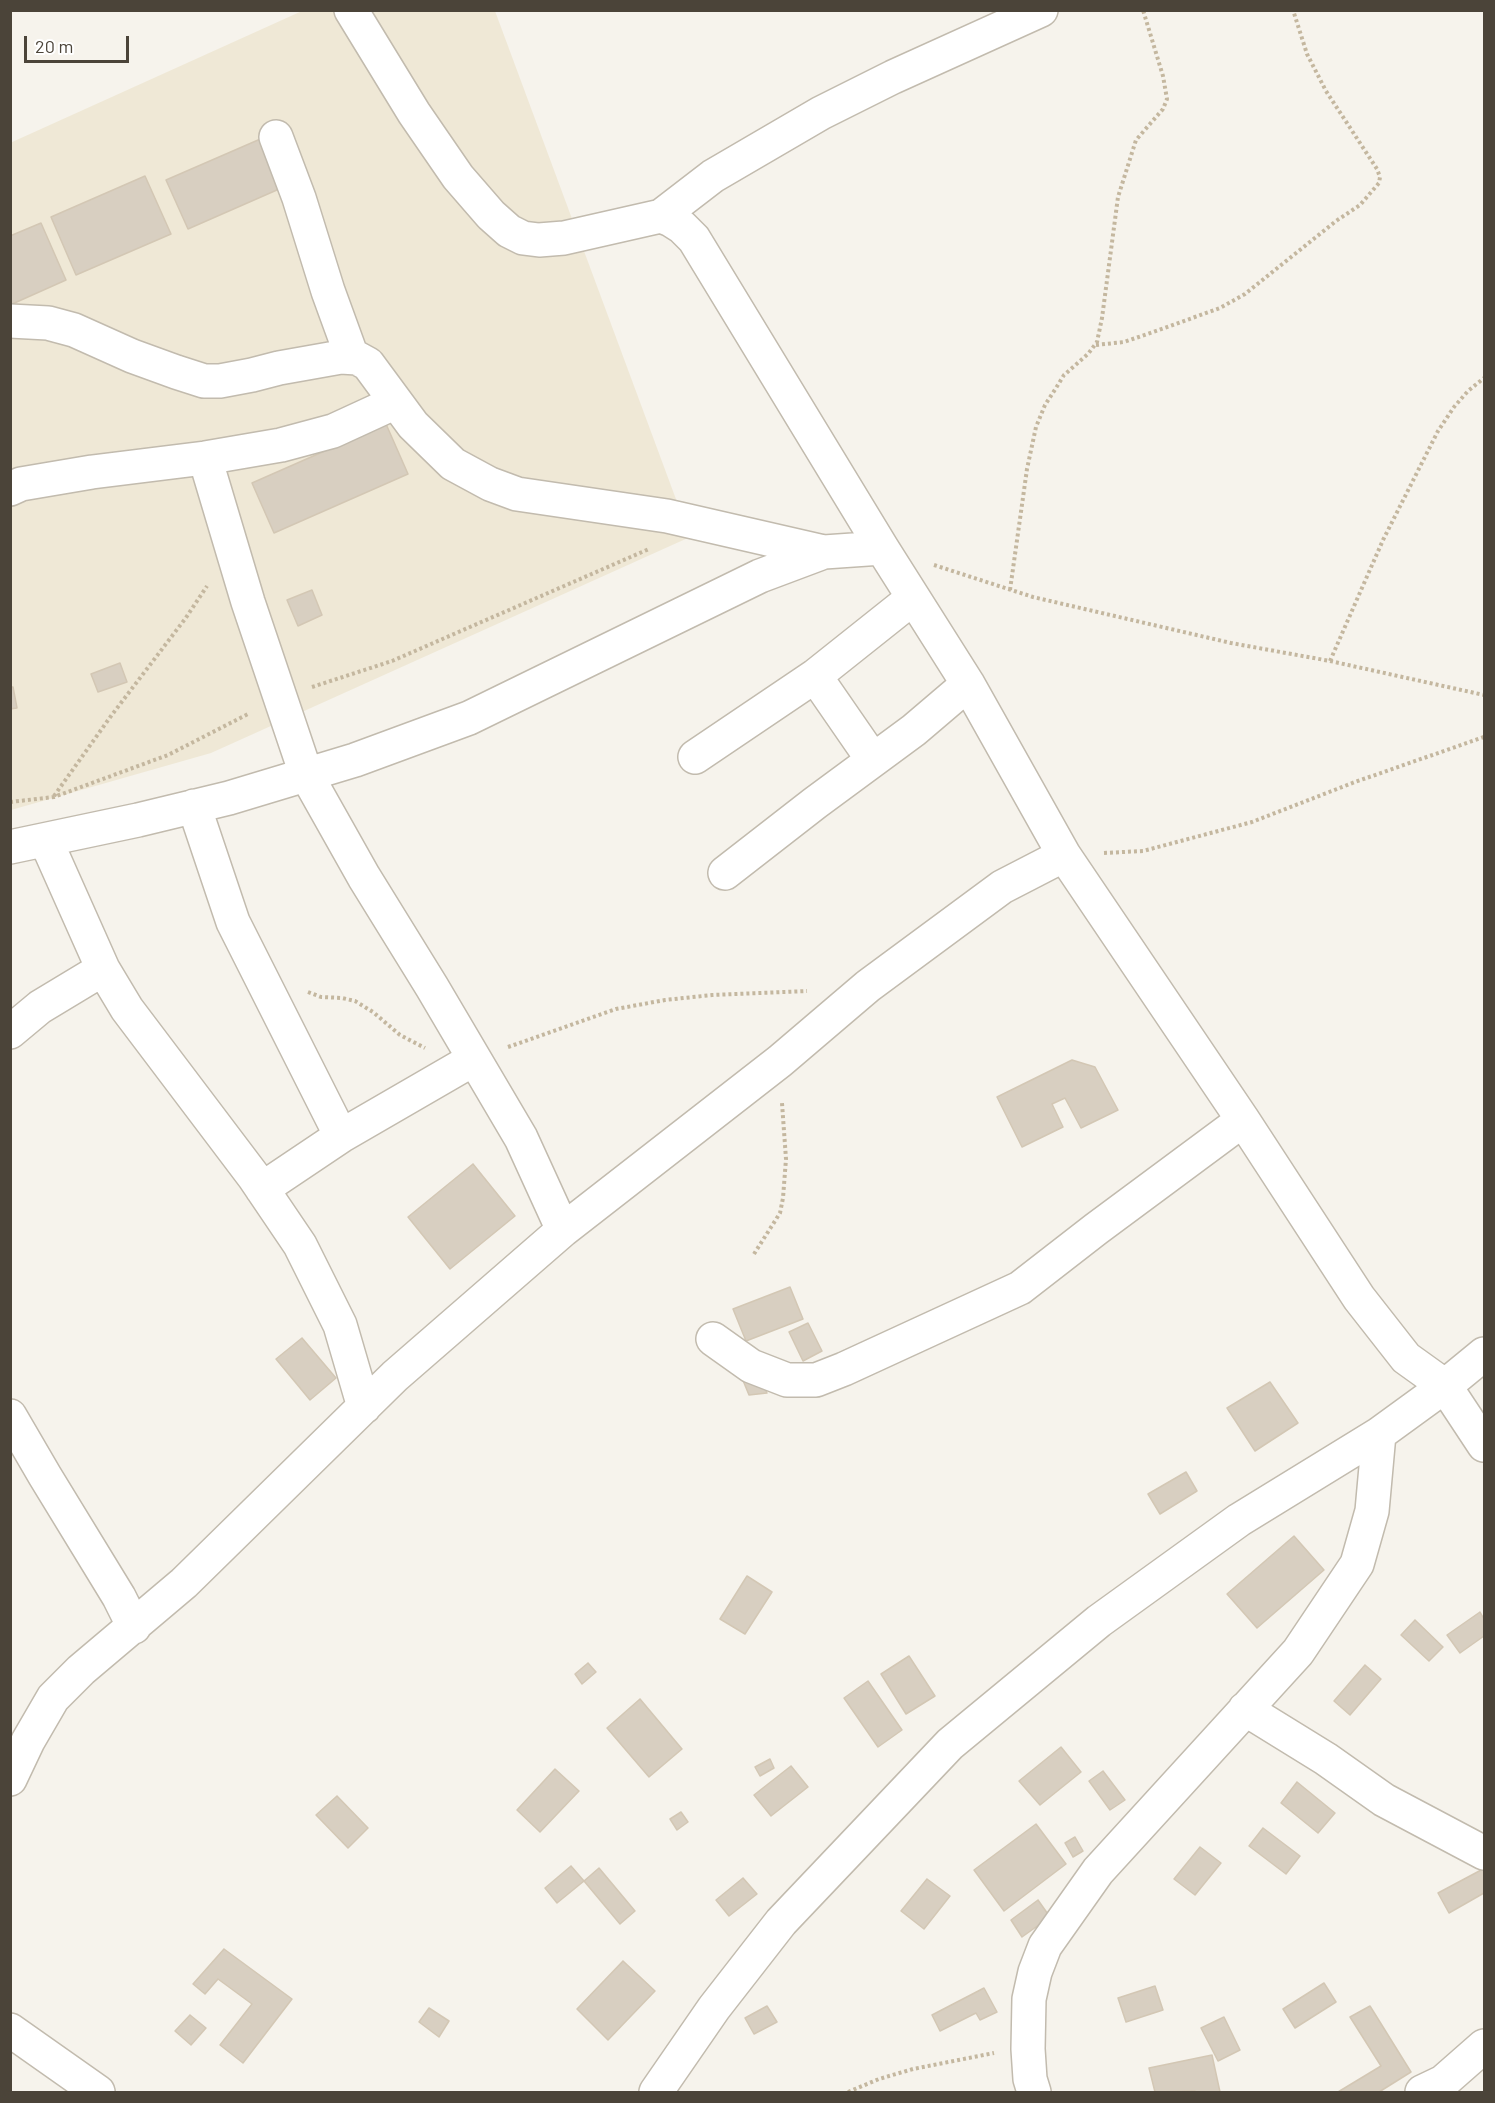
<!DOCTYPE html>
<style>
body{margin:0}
#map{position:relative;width:1495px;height:2103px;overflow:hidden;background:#f6f3ec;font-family:Barlow,sans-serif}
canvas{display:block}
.frame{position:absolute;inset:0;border:12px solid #4b4439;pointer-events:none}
.scale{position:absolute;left:24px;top:36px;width:105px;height:27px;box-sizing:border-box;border:3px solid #4b4439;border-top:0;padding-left:8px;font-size:18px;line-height:21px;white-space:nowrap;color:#4b4439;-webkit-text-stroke:4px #fff;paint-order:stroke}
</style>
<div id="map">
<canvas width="1495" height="2103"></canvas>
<div class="frame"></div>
<div class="scale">20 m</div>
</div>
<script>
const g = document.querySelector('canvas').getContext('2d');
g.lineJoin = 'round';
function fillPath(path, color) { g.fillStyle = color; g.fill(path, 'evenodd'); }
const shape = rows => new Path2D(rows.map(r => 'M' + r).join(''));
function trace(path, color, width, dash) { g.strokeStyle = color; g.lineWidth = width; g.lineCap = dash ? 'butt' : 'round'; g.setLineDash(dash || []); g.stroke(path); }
fillPath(shape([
 [302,11,495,11,690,537,211,753,11,810,10,143]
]), '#efe8d6');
const building = shape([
 [265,137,286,186,188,229,166,180,265,137],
 [145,176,171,234,76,275,51,217,145,176],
 [41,223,66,280,10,305,10,236,41,223],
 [386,424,408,474,274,533,252,483,386,424],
 [312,590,322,615,298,626,287,600,312,590],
 [120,663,127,682,98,692,91,674,120,663],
 [10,687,13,687,17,708,10,709,10,687],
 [1072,1060,1095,1067,1118,1110,1081,1128,1065,1098,1052,1104,1063,1127,1022,1147,997,1097,1072,1060],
 [473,1164,515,1216,450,1269,408,1217,473,1164],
 [790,1287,803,1319,746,1341,733,1309,790,1287],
 [808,1323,822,1351,803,1361,789,1332,808,1323],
 [302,1338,336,1378,310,1400,276,1359,302,1338],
 [757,1372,767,1393,749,1395,742,1378,757,1372],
 [1270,1382,1298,1423,1255,1451,1227,1408,1270,1382],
 [1186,1472,1197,1491,1160,1514,1148,1494,1186,1472],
 [1294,1536,1324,1570,1257,1628,1227,1594,1294,1536],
 [747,1576,772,1592,745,1634,720,1619,747,1576],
 [1480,1612,1484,1619,1484,1636,1460,1653,1447,1635,1480,1612],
 [1415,1620,1443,1647,1429,1661,1401,1635,1415,1620],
 [909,1656,935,1696,906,1714,881,1674,909,1656],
 [588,1663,596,1672,582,1684,575,1674,588,1663],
 [1365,1665,1381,1679,1350,1715,1334,1701,1365,1665],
 [868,1681,902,1730,878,1747,844,1698,868,1681],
 [640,1699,682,1749,649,1777,607,1728,640,1699],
 [1061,1747,1081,1772,1040,1805,1019,1781,1061,1747],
 [770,1759,774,1768,760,1776,755,1767,770,1759],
 [791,1766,808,1787,771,1816,754,1795,791,1766],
 [555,1769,579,1791,540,1832,517,1810,555,1769],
 [1103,1771,1125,1800,1110,1810,1089,1781,1103,1771],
 [1297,1782,1335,1813,1318,1833,1281,1803,1297,1782],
 [337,1796,368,1828,348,1848,316,1815,337,1796],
 [681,1812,688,1822,677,1830,670,1819,681,1812],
 [1036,1824,1066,1864,1004,1911,974,1870,1036,1824],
 [1263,1828,1300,1856,1286,1874,1249,1846,1263,1828],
 [1075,1837,1083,1851,1073,1857,1065,1843,1075,1837],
 [1200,1847,1221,1863,1195,1895,1174,1879,1200,1847],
 [571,1866,584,1881,599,1868,635,1911,620,1924,584,1881,557,1903,545,1888,571,1866],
 [1483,1869,1484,1872,1484,1893,1449,1913,1438,1893,1483,1869],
 [743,1878,757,1894,729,1916,716,1900,743,1878],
 [927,1879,950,1896,924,1929,901,1911,927,1879],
 [1038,1900,1050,1917,1022,1937,1011,1920,1038,1900],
 [224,1949,292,1999,243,2063,220,2045,252,2004,218,1979,205,1994,193,1984,224,1949],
 [623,1961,655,1991,608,2040,577,2009,623,1961],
 [1324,1983,1336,2002,1295,2028,1283,2009,1324,1983],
 [1155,1986,1163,2010,1126,2022,1118,1998,1155,1986],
 [984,1988,997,2012,980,2020,976,2013,940,2031,932,2015,984,1988],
 [767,2006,777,2022,754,2034,745,2018,767,2006],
 [1370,2006,1411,2072,1379,2092,1338,2092,1381,2066,1350,2017,1370,2006],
 [429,2008,449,2021,439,2037,419,2022,429,2008],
 [190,2015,206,2028,191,2045,175,2031,190,2015],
 [1224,2017,1240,2050,1218,2061,1201,2028,1224,2017],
 [1212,2055,1220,2092,1196,2092,1195,2091,1155,2092,1149,2068,1212,2055]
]);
fillPath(building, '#d8cfc1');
trace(building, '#d3c7b4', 1.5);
const minor = shape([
 [351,10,414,113,458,177,491,215,509,231,523,238,539,240,564,238,661,216,671,220,682,227,694,239,882,548,968,684,1064,855,1243,1120,1359,1298,1406,1358,1445,1386,1484,1445],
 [276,137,299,198,328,291,352,357],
 [661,216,713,176,821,113,893,77,1041,10],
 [10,321,48,323,74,330,132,356,176,372,204,381,220,381,252,375,279,368,341,357,357,358,368,364,413,425,453,464,490,484,517,494,667,516,824,552],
 [205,458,248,602,306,774,364,877,432,987,521,1138,563,1230],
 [10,489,21,484,92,472,205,458,281,445,333,431,396,402],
 [815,676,873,760],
 [695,757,815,676,913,598],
 [194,806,233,922,341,1136],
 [46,841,103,969,127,1009,254,1177,300,1245,340,1325,364,1407],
 [10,847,138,820,229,798,355,760,469,718,760,576,824,552,882,548],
 [725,873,815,803,914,730,968,684],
 [10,1032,40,1007,103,969],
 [262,1189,341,1136,474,1059],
 [713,1339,751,1366,787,1380,816,1380,844,1369,1020,1288,1096,1229,1243,1120],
 [10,1416,45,1476,119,1597,134,1627],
 [1245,1709,1326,1759,1384,1800,1484,1853],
 [10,1779,28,1741,53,1698,81,1670,184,1583,395,1376,563,1230,780,1061,868,986,1002,887,1064,855],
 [10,2030,98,2092],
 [656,2092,714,2008,781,1922,950,1744,1099,1621,1239,1520,1379,1434,1445,1386,1484,1354],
 [1034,2092,1030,2079,1028,2049,1029,1999,1035,1972,1045,1946,1098,1871,1298,1652,1357,1564,1372,1511,1379,1434],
 [1422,2092,1443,2082,1484,2046]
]);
trace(minor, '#c2bbae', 36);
trace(shape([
 [1096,345,1124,342,1159,330,1220,308,1245,294,1336,221,1360,205,1379,183,1380,177,1377,169,1326,91,1307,54,1293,10],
 [934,565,1033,597,1231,643,1330,661,1484,695],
 [1010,590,1027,469,1036,427,1045,405,1056,388,1064,375,1088,354,1097,342,1102,318,1118,197,1136,140,1163,109,1167,99,1163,76,1143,10],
 [1330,661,1383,540,1438,431,1454,407,1468,391,1484,378],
 [312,687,392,661,649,549],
 [54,796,111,716,185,619,207,586],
 [10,802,54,797,168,755,250,713],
 [1104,853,1143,851,1252,822,1355,782,1484,737],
 [308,992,321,997,342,998,355,1001,373,1012,400,1035,425,1048],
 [508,1047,616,1009,665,1000,712,995,807,991],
 [754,1254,780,1213,783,1198,786,1159,782,1103],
 [848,2092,879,2079,913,2069,994,2053]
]), '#c4b79f', 4, [3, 3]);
trace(minor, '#fff', 33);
</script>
